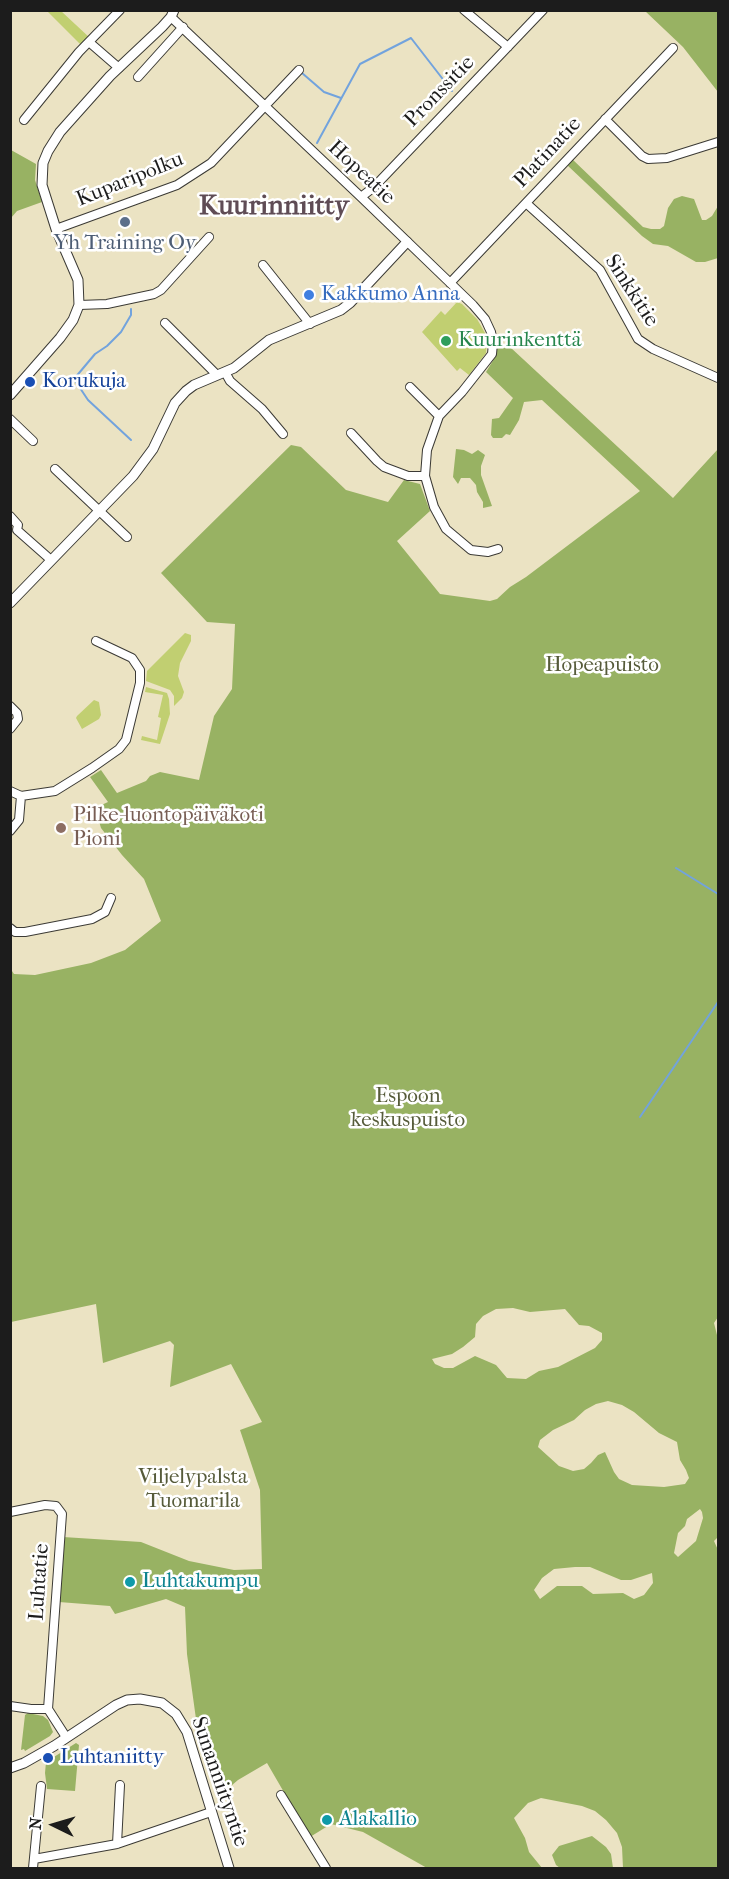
<!DOCTYPE html>
<meta charset="utf-8">
<style>
body{margin:0}
#map{position:relative;width:729px;height:1879px;overflow:hidden;background:#ebe3c3;font-family:"IM FELL French Canon",serif}
canvas{display:block}
.frame{position:absolute;inset:0;border:12px solid #1c1c1c;pointer-events:none}
.north{position:absolute;left:24px;top:1795px;width:60px;height:60px;-webkit-text-stroke:4px #fff;paint-order:stroke;rotate:275deg;font-size:16px;font-weight:700;line-height:24px;text-align:center;color:#1c1c1c}
.north::after{content:'';display:block;margin:auto;width:21px;height:27px;background:#1c1c1c;clip-path:polygon(50% 0,100% 100%,50% 72%,0 100%)}
</style>
<div id="map">
<canvas width="729" height="1879"></canvas>
<div class="frame"></div>
<div class="north">N</div>
</div>
<script>
const g = document.querySelector('canvas').getContext('2d');
g.lineJoin = 'round';
function fillPath(path, color) { g.fillStyle = color; g.fill(path, 'evenodd'); }
const shape = rows => new Path2D(rows.map(r => 'M' + r).join(''));
function trace(path, color, width, dash) { g.strokeStyle = color; g.lineWidth = width; g.lineCap = dash ? 'butt' : 'round'; g.setLineDash(dash || []); g.stroke(path); }
function write(font, color, halo, rows, align = 'center') {
  g.font = font + ' "IM FELL French Canon",serif'; g.lineWidth = 5; g.setLineDash([]); g.textBaseline = 'middle'; g.strokeStyle = halo; g.fillStyle = color; for (const [text, x, y, turn = 0] of rows) {
    g.save(); g.translate(x, y); g.rotate((+turn || 0) * Math.PI / 180); g.textAlign = isNaN(turn) ? turn : align; if (halo) g.strokeText(text, 0, 0); g.fillText(text, 0, 0); g.restore();
  }
}
fillPath(shape([
 [47,11,61,11,90,38,82,46],
 [457,302,462,304,477,319,485,333,487,340,486,353,469,375,460,368,457,371,422,332,441,311,445,315],
 [185,633,191,635,191,641,180,663,178,676,184,692,182,698,174,706,174,696,170,690,146,681,147,671],
 [146,687,167,693,169,699,170,714,160,744,141,740,142,736,157,740,161,718,158,717,163,695,145,692],
 [94,700,99,702,101,715,99,719,82,729,76,718,77,716]
]), '#c1cf71');
fillPath(shape([
 [645,11,718,11,718,92,683,47],
 [11,150,36,164,35,180,42,202,17,211,11,218],
 [571,158,643,227,651,229,660,229,664,226,668,208,674,199,682,196,694,199,702,220,706,220,712,216,718,206,718,258,705,262,696,262,668,246,653,244,642,236,566,164],
 [501,346,510,347,673,498,718,449,718,1317,714,1323,718,1339,718,1537,714,1541,718,1550,718,1868,623,1868,622,1847,617,1833,606,1820,595,1811,582,1806,541,1798,528,1803,514,1818,525,1838,529,1852,542,1868,427,1868,363,1832,331,1824,310,1837,267,1763,238,1780,218,1797,191,1718,196,1719,187,1654,185,1607,166,1599,115,1614,110,1606,59,1602,63,1537,141,1542,189,1561,234,1570,262,1569,260,1490,240,1430,262,1422,231,1364,170,1387,174,1345,170,1341,103,1363,96,1304,11,1322,10,968,14,974,35,975,91,963,125,950,161,921,144,879,122,855,101,828,95,808,108,802,90,777,101,770,117,793,146,781,150,776,160,772,199,780,214,716,232,689,235,624,207,622,161,573,291,445,301,447,346,490,388,502,404,480,420,484,430,511,397,541,440,594,490,601,497,599,510,587,526,577,640,491,542,400,524,402,519,420,510,435,506,434,502,438,493,438,491,435,492,419,499,418,513,398,486,372,494,359,497,349],
 [513,1308,530,1312,565,1309,579,1325,589,1326,602,1333,602,1340,595,1348,558,1367,539,1371,526,1379,507,1378,496,1365,475,1356,453,1368,444,1368,435,1364,432,1359,452,1354,463,1347,475,1337,476,1324,483,1316,496,1309],
 [608,1401,622,1405,634,1412,659,1433,677,1442,680,1460,686,1470,689,1478,685,1484,664,1487,632,1485,619,1479,614,1472,605,1452,598,1455,591,1463,584,1469,573,1471,559,1466,538,1447,540,1440,553,1430,574,1420,585,1410,596,1404],
 [700,1509,702,1512,703,1518,696,1541,678,1557,674,1553,678,1533,685,1526,687,1519],
 [575,1567,590,1567,621,1580,631,1580,652,1573,653,1583,644,1595,634,1599,623,1593,593,1594,582,1586,557,1586,540,1599,534,1590,542,1578,554,1569],
 [456,449,464,450,472,454,478,450,485,455,481,466,481,475,492,506,483,508,483,502,477,492,476,485,470,478,461,478,458,484,453,477],
 [28,1713,43,1716,48,1720,53,1732,50,1736,25,1751,24,1749,21,1750,25,1715],
 [76,1743,79,1745,75,1791,47,1789,45,1773,46,1762],
 [592,1836,606,1847,611,1854,613,1868,560,1868,556,1865,552,1855,559,1846]
]), '#98b263');
trace(shape([
 [302,73,324,92,341,98],
 [317,143,360,64,411,38,452,91],
 [131,440,88,400,74,379,95,354,107,346,121,332,131,315,131,309],
 [676,868,718,894],
 [640,1117,718,1002]
]), '#72a3dd', 2);
const minor = shape([
 [464,10,508,47],
 [171,17,361,197,473,305,485,319,491,332,493,343,492,354,462,392,439,416,427,450,425,476,434,507,446,529,471,550,488,552,498,549],
 [89,42,119,68],
 [138,77,183,27],
 [605,119,642,156,648,159,667,158,718,142],
 [24,120,79,52,120,10],
 [361,197,374,187,543,10],
 [526,203,600,270,638,339,653,349,718,378],
 [56,229,177,185,211,163,299,70],
 [263,265,310,324],
 [450,283,673,48],
 [79,305,107,304,154,294,161,290,209,237],
 [165,323,217,375],
 [225,372,230,381,262,409,283,434],
 [410,387,439,416],
 [10,419,33,441],
 [351,433,377,461,384,467,408,476,425,476],
 [55,469,127,537],
 [10,516,18,525,17,530,51,560],
 [10,706,17,713,18,719,10,729],
 [10,791,21,796,55,791,92,768,119,749,126,740,140,683,140,670,132,658,96,641],
 [10,831,19,820,21,796],
 [10,928,15,932,25,932,92,919,105,912,111,898],
 [10,1512,45,1505,56,1506,62,1514,48,1709,31,1709,10,1706],
 [48,1709,66,1737],
 [281,1795,326,1868],
 [117,1844,120,1785],
 [34,1859,117,1844,211,1812],
 [33,1868,41,1786]
]);
const tertiary = shape([
 [10,395,60,338,73,320,79,305,78,280,56,229,42,185,43,163,48,151,60,132,110,76,162,27,171,17,174,10],
 [10,603,133,476,153,449,175,403,186,391,194,385,234,368,269,340,341,310,350,303,407,242],
 [10,1768,24,1763,54,1746,116,1705,127,1700,140,1699,162,1703,176,1714,187,1732,229,1868]
]);
trace(minor, '#3b3a35', 10);
trace(tertiary, '#3b3a35', 11);
trace(minor, '#fff', 8);
trace(tertiary, '#fff', 9);
for (const [x, y, r, color] of [
 [125,222,6,"#5c6f8a"],
 [309,295,6,"#3f7fe0"],
 [446,341,6,"#2e9e5b"],
 [30,382,6,"#1a4fb4"],
 [61,828,6,"#8d6e63"],
 [130,1582,6,"#0f9aa8"],
 [48,1758,6,"#1a4fb4"],
 [327,1820,6,"#0f9aa8"]
]) { const dot = new Path2D(); dot.arc(x, y, r, 0, 2 * Math.PI); g.fillStyle = color; g.fill(dot); trace(dot, '#fff', 2); }
write('21px', '#1c1c1c', '#fff', [
 ["Pronssitie",440,92,-46],
 ["Platinatie",548,153,-47],
 ["Hopeatie",361,173,43],
 ["Kuparipolku",130,180,-22],
 ["Sinkkitie",631,291,57],
 ["Luhtatie",40,1582,-86],
 ["Sunanniityntie",219,1782,71]
]);
write('21px', '#4e5e75', '#fff', [
 ["Yh Training Oy",125,244]
]);
write('21px', '#366cbe', '#fff', [
 ["Kakkumo Anna",321,295]
], 'left');
write('21px', '#27864d', '#fff', [
 ["Kuurinkenttä",458,341]
], 'left');
write('21px', '#164399', '#fff', [
 ["Korukuja",42,382],
 ["Luhtaniitty",60,1758]
], 'left');
write('21px', '#565b3a', '#fff', [
 ["Hopeapuisto",602,666],
 ["Espoon",408,1097],
 ["keskuspuisto",408,1121],
 ["Viljelypalsta",193,1478],
 ["Tuomarila",193,1502]
]);
write('21px', '#785e54', '#fff', [
 ["Pilke-luontopäiväkoti",73,816],
 ["Pioni",73,840]
], 'left');
write('21px', '#0d838f', '#fff', [
 ["Luhtakumpu",142,1582],
 ["Alakallio",339,1820]
], 'left');
write('bold 27px', '#5f4c55', '#fff', [
 ["Kuurinniitty",274,207]
]);
</script>
